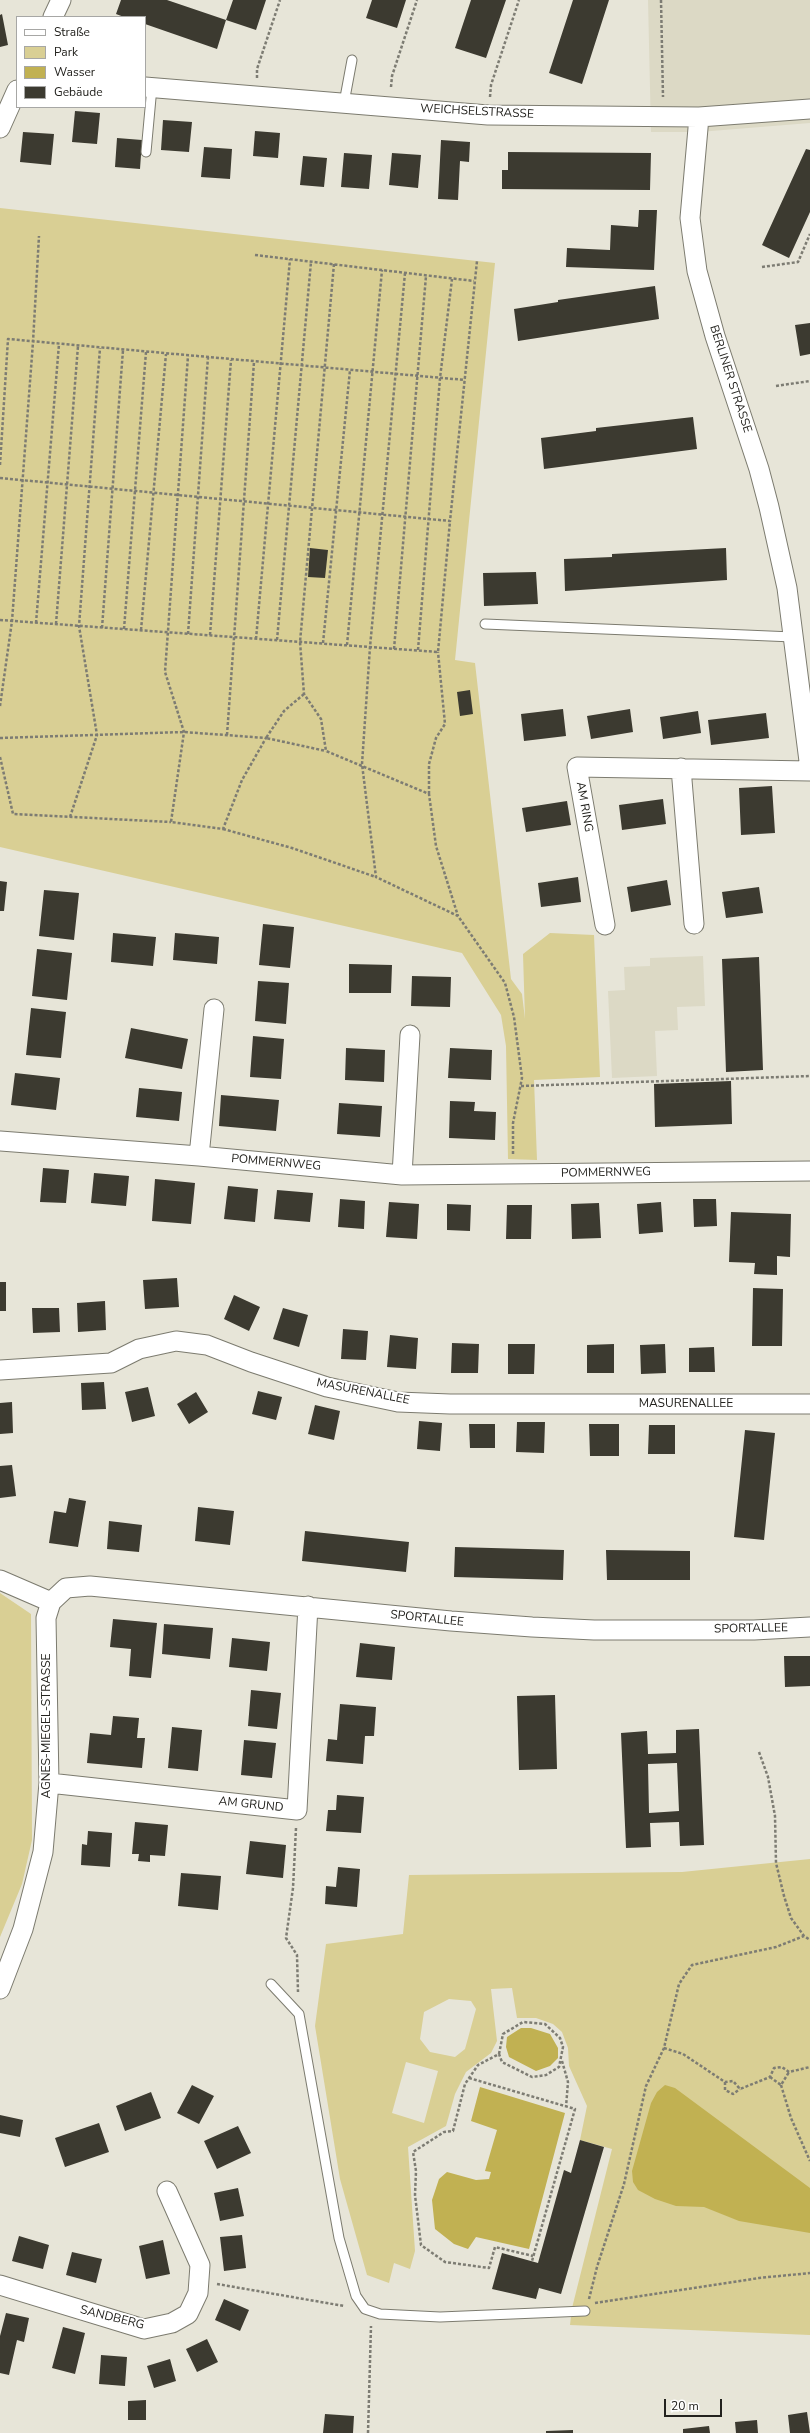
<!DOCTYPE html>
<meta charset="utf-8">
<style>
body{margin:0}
#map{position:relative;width:810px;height:2433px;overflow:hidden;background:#e7e5d8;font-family:"Nunito Sans",sans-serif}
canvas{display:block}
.legend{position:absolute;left:16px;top:16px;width:130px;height:92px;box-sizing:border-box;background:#fff;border:1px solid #a7a7a5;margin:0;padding:5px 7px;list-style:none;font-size:12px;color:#23221e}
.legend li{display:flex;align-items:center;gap:8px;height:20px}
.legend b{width:20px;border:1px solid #a7a7a5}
.scale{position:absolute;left:664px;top:2399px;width:58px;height:18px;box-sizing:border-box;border:2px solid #23221e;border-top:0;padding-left:5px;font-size:12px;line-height:14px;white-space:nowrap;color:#23221e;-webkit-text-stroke:3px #fff;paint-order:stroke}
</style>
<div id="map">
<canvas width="810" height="2433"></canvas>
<ul class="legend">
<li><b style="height:5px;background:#fff"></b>Straße</li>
<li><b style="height:11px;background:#d9cf94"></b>Park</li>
<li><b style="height:11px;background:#c1b152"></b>Wasser</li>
<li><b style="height:11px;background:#3c3a30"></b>Gebäude</li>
</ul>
<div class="scale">20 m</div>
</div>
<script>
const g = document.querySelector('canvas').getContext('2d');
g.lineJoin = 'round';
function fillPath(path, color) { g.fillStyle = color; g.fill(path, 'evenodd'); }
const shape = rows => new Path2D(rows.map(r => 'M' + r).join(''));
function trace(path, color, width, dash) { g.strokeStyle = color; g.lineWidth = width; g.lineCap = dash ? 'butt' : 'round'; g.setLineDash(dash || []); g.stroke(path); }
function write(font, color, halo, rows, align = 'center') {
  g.font = font + ' "Nunito Sans",sans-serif'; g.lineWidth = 4; g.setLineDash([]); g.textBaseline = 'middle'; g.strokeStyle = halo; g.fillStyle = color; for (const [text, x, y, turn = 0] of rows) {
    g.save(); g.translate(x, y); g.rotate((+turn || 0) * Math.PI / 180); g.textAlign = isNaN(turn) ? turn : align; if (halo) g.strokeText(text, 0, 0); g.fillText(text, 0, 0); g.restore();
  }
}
fillPath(shape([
 [648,0,810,0,810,123,699,132,651,132],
 [703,956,705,1006,677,1007,678,1030,655,1031,657,1076,612,1078,608,991,625,990,624,967,650,966,650,958]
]), '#dcd9c5');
fillPath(shape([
 [0,208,495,263,455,660,475,663,511,979,522,994,525,1019,523,954,550,933,594,935,600,1077,534,1080,537,1160,508,1159,506,1046,501,1015,462,953,0,847],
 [0,1593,31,1614,32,1840,22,1884,0,1937],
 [810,1859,810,2335,570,2325,572,2308,612,2149,580,2140,587,2106,569,2066,568,2048,562,2032,553,2024,536,2018,517,2018,512,1988,491,1989,497,2041,491,2053,466,2072,455,2094,446,2126,408,2147,415,2251,410,2269,394,2263,389,2283,367,2275,340,2179,315,2026,326,1944,403,1934,409,1875,682,1872],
 [449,1999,471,2001,476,2009,465,2049,455,2057,430,2052,420,2039,424,2012],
 [406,2062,438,2071,424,2123,392,2113]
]), '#d9cf94');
fillPath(shape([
 [521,2028,531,2028,550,2034,558,2048,558,2058,550,2066,536,2071,509,2057,506,2047,507,2037],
 [665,2085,675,2088,810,2188,810,2233,739,2221,704,2207,676,2206,655,2199,638,2190,633,2182,632,2171,651,2103,657,2092],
 [480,2087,565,2113,529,2249,476,2237,468,2249,454,2244,435,2229,432,2200,439,2179,447,2172,476,2180,489,2179,491,2172,485,2171,497,2130,471,2121]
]), '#c1b152');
fillPath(shape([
 [121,0,167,0,226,20,217,49,145,24,145,17,124,17,116,14],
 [233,0,266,0,256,30,226,20],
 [372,0,406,0,397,28,366,18],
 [471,0,506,0,486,58,455,48],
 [573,0,609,0,582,84,549,73],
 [2,14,8,45,0,47,0,15],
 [75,111,100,113,97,144,72,142],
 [163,120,192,122,189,152,161,150],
 [255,131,280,133,278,158,253,156],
 [23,132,54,134,51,165,20,162],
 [117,138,142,140,140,169,115,167],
 [441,140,470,142,469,162,460,161,458,200,438,199],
 [204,147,232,149,230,179,201,177],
 [806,149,810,150,810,212,789,258,762,245],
 [508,152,651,153,650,190,502,189,502,170,508,170],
 [344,153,372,155,369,189,341,187],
 [392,153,421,155,418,188,389,185],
 [303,156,327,158,324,187,300,185],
 [639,210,657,210,654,270,566,267,567,248,610,250,611,225,638,227],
 [655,286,659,319,518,341,514,309,558,302,558,300],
 [810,323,810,354,800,356,795,325],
 [693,417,697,449,544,469,541,438,596,431,596,428],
 [310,548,328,550,325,578,308,577],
 [726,548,727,580,565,591,564,559,612,557,612,554],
 [536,572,538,604,484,606,483,573],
 [470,690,473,714,460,716,457,692],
 [563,709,566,736,524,741,521,714],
 [630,709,633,732,591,739,587,716],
 [698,711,701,733,663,739,660,717],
 [766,713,769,738,711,745,708,720],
 [772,786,775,833,741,835,739,788],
 [663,799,666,824,622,830,619,805],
 [567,801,571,825,526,832,522,808],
 [578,877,581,902,541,907,538,883],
 [667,880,671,905,631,912,627,887],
 [0,881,7,882,4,911,0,911],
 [759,887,763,913,726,918,722,892],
 [44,890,79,893,74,940,39,936],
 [263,924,294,927,290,968,259,965],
 [113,933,156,937,153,966,111,962],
 [175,933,219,937,217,964,173,960],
 [37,949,72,953,67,1000,32,996],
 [759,957,763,1070,726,1072,722,959],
 [349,964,392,965,391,993,349,993],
 [412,976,451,977,450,1007,411,1006],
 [258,981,289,983,286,1024,255,1021],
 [31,1008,66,1012,61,1058,26,1055],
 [131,1028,188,1039,182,1069,125,1058],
 [253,1036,284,1039,281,1079,250,1077],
 [346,1048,385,1050,384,1082,345,1080],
 [450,1048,492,1050,491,1080,448,1078],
 [15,1073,60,1078,56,1110,11,1105],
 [731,1081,732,1124,655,1127,654,1084],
 [139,1088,182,1092,179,1121,136,1117],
 [221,1095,279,1100,276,1131,219,1126],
 [450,1101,475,1102,474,1111,496,1112,495,1140,449,1138],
 [339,1103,382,1106,380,1137,337,1134],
 [43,1168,69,1170,66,1203,40,1202],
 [94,1173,129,1176,126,1206,91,1203],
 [155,1179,195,1183,191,1224,152,1221],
 [228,1186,258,1189,255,1222,224,1219],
 [277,1190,313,1193,310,1222,274,1219],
 [340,1199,365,1201,364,1229,338,1227],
 [693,1199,716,1199,717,1226,694,1227],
 [389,1202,419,1204,417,1239,386,1237],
 [661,1202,663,1232,639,1234,637,1204],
 [599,1203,601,1238,572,1239,571,1204],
 [447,1204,471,1205,470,1231,447,1230],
 [507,1205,532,1205,531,1239,506,1239],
 [731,1212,791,1214,790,1257,777,1256,777,1275,754,1274,755,1263,729,1262],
 [177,1278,179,1307,145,1309,143,1280],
 [0,1282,6,1282,6,1311,0,1311],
 [753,1288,783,1289,782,1346,752,1346],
 [234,1295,260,1307,249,1331,224,1319],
 [105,1301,106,1330,78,1332,77,1303],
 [32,1308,59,1308,60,1332,33,1333],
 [283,1308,308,1315,299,1347,273,1339],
 [343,1329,368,1331,366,1360,341,1359],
 [390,1335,418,1338,416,1369,387,1367],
 [452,1343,479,1344,478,1373,451,1373],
 [508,1344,535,1344,534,1374,508,1374],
 [614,1344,614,1373,587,1373,587,1345],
 [665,1344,666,1373,641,1374,640,1345],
 [714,1347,715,1372,689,1372,689,1348],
 [104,1382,106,1409,82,1410,81,1383],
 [148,1387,155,1416,132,1422,125,1392],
 [258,1391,282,1397,276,1420,252,1414],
 [196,1392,208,1412,189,1424,177,1404],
 [12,1402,13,1433,0,1434,0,1403],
 [315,1405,340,1411,334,1440,308,1434],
 [419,1421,442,1423,440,1451,417,1449],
 [517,1422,545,1422,544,1453,516,1452],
 [469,1424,495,1424,495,1448,470,1448],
 [589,1424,619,1424,619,1456,590,1456],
 [649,1425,675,1425,675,1454,648,1454],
 [745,1430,775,1433,764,1540,734,1537],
 [12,1465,16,1496,0,1498,0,1466],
 [69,1498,86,1501,78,1547,49,1543,54,1511,66,1513],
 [198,1507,234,1511,230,1545,195,1541],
 [109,1521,142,1525,139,1552,107,1549],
 [305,1531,409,1542,406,1572,302,1561],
 [455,1547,564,1550,563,1580,454,1577],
 [606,1550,690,1551,690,1580,607,1580],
 [113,1619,157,1623,151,1678,129,1676,131,1649,110,1647],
 [164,1624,213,1628,210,1659,162,1654],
 [232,1638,270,1642,267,1671,229,1667],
 [360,1643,395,1647,392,1680,356,1677],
 [784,1656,810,1656,810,1686,785,1687],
 [251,1690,281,1693,277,1729,248,1726],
 [555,1695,557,1769,519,1770,517,1696],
 [340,1704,376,1707,374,1736,365,1736,363,1764,326,1761,328,1739,337,1740],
 [113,1716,139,1718,137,1738,145,1738,142,1768,87,1763,90,1733,111,1735],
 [172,1727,202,1730,198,1771,168,1768],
 [699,1729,704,1845,680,1846,679,1822,650,1823,651,1847,626,1848,621,1733,647,1731,648,1754,676,1753,676,1730],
 [677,1763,679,1811,649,1813,648,1764],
 [244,1740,276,1743,272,1778,241,1775],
 [337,1795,364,1797,361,1833,326,1831,328,1810,336,1810],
 [135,1822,168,1825,165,1856,150,1855,150,1862,138,1861,139,1854,132,1854],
 [88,1831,112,1833,110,1867,81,1865,82,1844,87,1845],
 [250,1841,286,1845,283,1878,246,1874],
 [338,1867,360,1869,357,1907,325,1904,326,1886,336,1887],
 [181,1873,221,1876,218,1910,178,1906],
 [192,2085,214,2096,199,2124,177,2113],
 [151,2092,161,2118,125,2131,116,2106],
 [0,2115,23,2120,20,2137,0,2133],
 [99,2123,109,2152,65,2167,55,2138],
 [238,2126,251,2153,217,2169,204,2141],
 [580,2140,604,2147,561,2294,539,2288,536,2299,492,2289,502,2253,538,2263,564,2170,571,2173],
 [238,2188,244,2216,220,2221,214,2193],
 [242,2235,246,2268,224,2271,220,2237],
 [19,2236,49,2245,43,2269,12,2261],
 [163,2240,170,2274,146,2279,139,2246],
 [72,2252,102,2259,96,2283,66,2275],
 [224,2299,249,2310,240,2331,215,2320],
 [6,2313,29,2318,24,2342,17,2340,9,2375,0,2373,0,2336],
 [63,2327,85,2333,75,2374,52,2368],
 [207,2339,218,2362,197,2372,186,2349],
 [101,2355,127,2357,125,2386,99,2384],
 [170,2359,176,2381,154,2388,147,2366],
 [146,2400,146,2420,128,2420,128,2401],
 [807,2412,810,2433,790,2433,788,2415],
 [325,2414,354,2416,353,2433,323,2433],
 [757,2420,758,2433,736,2433,735,2422],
 [709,2426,710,2433,683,2433,683,2429],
 [573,2430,573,2433,546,2433,546,2431]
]), '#3c3a30');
const lane = shape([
 [344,103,352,60],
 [146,152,152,87],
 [485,624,793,637],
 [271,1984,299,2014,339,2238,356,2296,365,2309,380,2314,440,2317,585,2311]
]);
const street = shape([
 [53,17,61,0],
 [145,87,488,115,699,117,810,109],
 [699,117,690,218,697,271,715,336,759,469,769,507,787,588,810,769],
 [0,128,17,90],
 [681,768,694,924],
 [605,925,577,767,810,771],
 [0,1141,199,1156,402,1175,810,1171],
 [199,1156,214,1009],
 [402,1175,410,1035],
 [0,1370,111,1363,139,1349,176,1341,207,1345,251,1362,327,1387,398,1402,450,1404,810,1404],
 [0,1580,51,1602],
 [51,1602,66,1588,90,1586,451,1621,532,1627,594,1630,754,1630,810,1627],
 [49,1783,297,1810,308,1606],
 [0,1989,23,1929,43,1852,49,1783,46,1618,51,1602],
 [0,2285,144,2329,172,2323,188,2314,198,2293,200,2265,167,2191]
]);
trace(lane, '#7c7b6f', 11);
trace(street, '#7c7b6f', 21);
trace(shape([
 [661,0,663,97],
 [257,78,257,69,280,0],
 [391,87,392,76,417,0],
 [490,97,491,85,519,0],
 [255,255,474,281],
 [334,264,300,642,304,694,321,719,326,751,429,794,436,846,458,916],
 [762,267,798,262,810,234],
 [405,273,370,647,362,764,376,877,458,916,505,983,514,1017,522,1078,513,1123,513,1155],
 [776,386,810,381],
 [0,465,8,339,465,380],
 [0,478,450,521,477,261],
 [0,620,438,652,450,521],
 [36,623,59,344],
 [56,624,78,346],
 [102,628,123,350],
 [124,629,146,352],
 [141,630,166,354],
 [188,634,208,357],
 [210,635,231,360],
 [256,639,290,259],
 [277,640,311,262],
 [323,643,350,370],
 [347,645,382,270],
 [394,649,426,276],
 [418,650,440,378,452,279],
 [304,694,284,711,266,738,326,751],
 [0,706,12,621,33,342,39,236],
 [227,735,254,362],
 [0,738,184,732,266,738,242,780,223,829,171,822,184,732,165,672,188,356],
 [0,757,13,814,171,822],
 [429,794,429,764,436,738,445,724,438,652],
 [70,817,97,735,79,626,100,348],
 [223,829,292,848,376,877],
 [521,1086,810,1076],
 [759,1752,768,1777,775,1816,776,1863,784,1896,791,1918,804,1936,810,1940],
 [296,1828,293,1888,286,1938,297,1955,298,1992],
 [664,2048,683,2054,725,2082,733,2081,740,2089,770,2077,774,2068,782,2067,789,2072,810,2067],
 [499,2054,503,2034,523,2022,545,2024,560,2038,563,2047,559,2067,546,2075,532,2077,502,2062,499,2054,478,2065,465,2084,453,2131,444,2132,413,2152,416,2171,415,2195,421,2245,445,2262,489,2268,495,2247,533,2256],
 [562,2061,568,2082,566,2107],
 [770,2077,781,2085,789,2072],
 [469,2078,575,2109,532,2261],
 [725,2082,725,2090,733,2094,740,2089],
 [781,2085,791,2118,810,2161],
 [217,2284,344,2306],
 [589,2299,597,2267,624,2184,646,2086,664,2048,679,1984,692,1965,776,1947,804,1936],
 [595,2303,759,2278,810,2273],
 [368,2433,371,2326]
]), '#7d7c73', 2.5, [3, 2]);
trace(lane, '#fff', 9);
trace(street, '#fff', 19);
write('12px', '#23221e', '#fff', [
 ["WEICHSELSTRASSE",477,112,3],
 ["BERLINER STRASSE",730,379,72],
 ["AM RING",584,807,80],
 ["POMMERNWEG",276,1163,5],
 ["POMMERNWEG",606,1173,-1],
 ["MASURENALLEE",363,1392,11],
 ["MASURENALLEE",686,1404],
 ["SPORTALLEE",427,1619,6],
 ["SPORTALLEE",751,1629,-1],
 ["AGNES-MIEGEL-STRASSE",47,1726,-90],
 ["AM GRUND",251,1805,6],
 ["SANDBERG",112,2318,14]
]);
</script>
